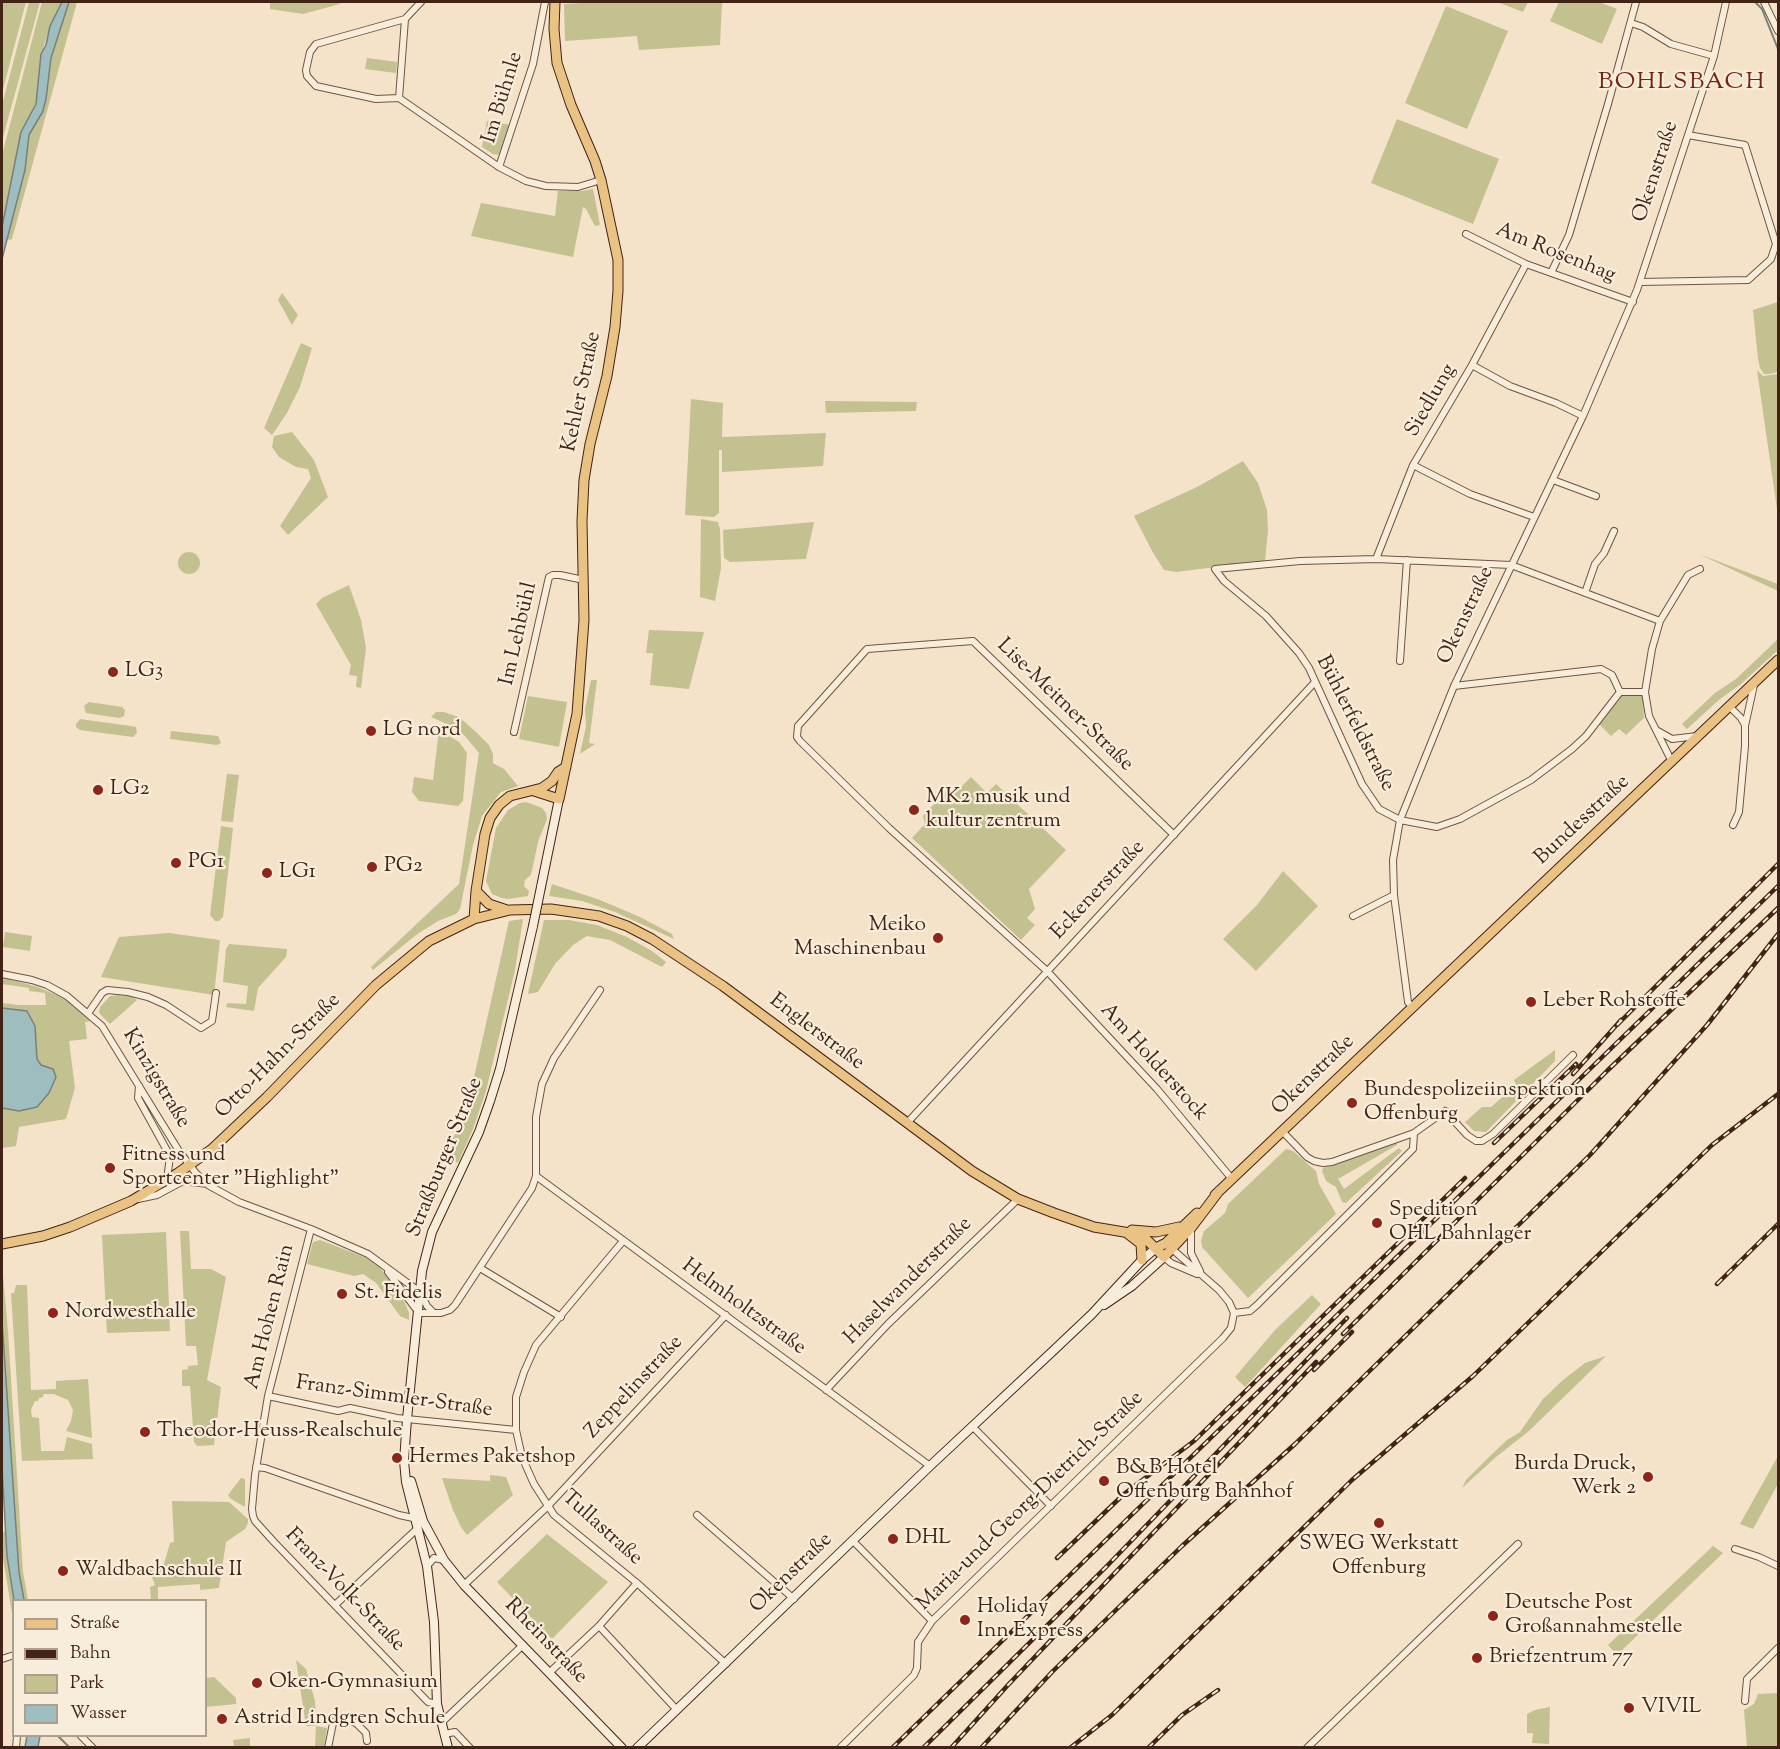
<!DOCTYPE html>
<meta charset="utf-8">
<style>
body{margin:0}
#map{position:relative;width:1780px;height:1749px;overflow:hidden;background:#f4e3c8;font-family:"Sorts Mill Goudy",serif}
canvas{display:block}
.frame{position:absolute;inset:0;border:3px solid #422417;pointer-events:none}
.legend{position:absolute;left:12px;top:1599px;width:195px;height:138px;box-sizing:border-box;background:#f8eddb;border:2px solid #af9d8d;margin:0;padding:8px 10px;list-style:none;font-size:18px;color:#422417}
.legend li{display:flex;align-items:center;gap:12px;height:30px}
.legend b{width:30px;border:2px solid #af9d8d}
</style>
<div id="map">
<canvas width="1780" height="1749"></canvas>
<div class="frame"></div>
<ul class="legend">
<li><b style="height:8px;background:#eac284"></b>Straße</li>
<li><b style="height:8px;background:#422417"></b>Bahn</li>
<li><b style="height:16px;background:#c3c190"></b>Park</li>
<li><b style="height:16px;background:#9ebdbe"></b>Wasser</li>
</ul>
</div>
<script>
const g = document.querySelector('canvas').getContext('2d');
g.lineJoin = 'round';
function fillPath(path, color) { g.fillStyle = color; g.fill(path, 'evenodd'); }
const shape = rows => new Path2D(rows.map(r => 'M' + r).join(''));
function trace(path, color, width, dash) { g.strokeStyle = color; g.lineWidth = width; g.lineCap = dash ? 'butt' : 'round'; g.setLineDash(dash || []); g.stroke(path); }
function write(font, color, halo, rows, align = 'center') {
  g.font = font + ' "Sorts Mill Goudy",serif'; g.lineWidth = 4.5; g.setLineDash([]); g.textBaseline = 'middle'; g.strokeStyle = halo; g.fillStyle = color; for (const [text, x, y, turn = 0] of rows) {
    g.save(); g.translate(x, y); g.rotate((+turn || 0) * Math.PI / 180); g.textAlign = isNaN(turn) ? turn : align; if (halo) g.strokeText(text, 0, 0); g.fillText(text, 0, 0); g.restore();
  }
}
fillPath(shape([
 [2,2,26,2,2,93],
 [29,2,40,2,2,141,2,105],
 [42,2,62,2,50,26,43,49,36,104,21,132,2,227,2,155],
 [69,2,77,2,12,239,10,240,7,239,25,170,29,135,38,119,48,83,51,58],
 [270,2,339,2,340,4,303,14,270,9],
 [599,2,722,2,720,45,639,50,637,36,565,41,564,4],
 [1497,2,1528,2,1523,12],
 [1559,2,1599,2,1617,9,1602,44,1550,21],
 [1446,6,1508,31,1467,129,1405,103],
 [367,58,397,62,396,73,365,69],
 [1397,119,1499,159,1473,224,1371,183],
 [487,121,511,125,500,155,493,154,482,147],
 [593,189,600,225,595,226,586,209,583,207,573,257,471,236,481,203,555,216,558,191,582,191],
 [282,293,298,315,292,325,278,300],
 [1778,302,1778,372,1769,374,1764,374,1760,368,1758,359,1753,310],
 [301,343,312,348,300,387,287,413,272,435,264,428],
 [1757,370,1763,376,1778,374,1778,516],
 [691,399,723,403,722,437,826,433,823,466,722,472,722,450,719,450,719,513,714,517,685,515],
 [825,401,917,402,916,411,826,413],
 [292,432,314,460,328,497,288,535,280,526,311,478,308,469,296,467,279,457,272,447,274,436],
 [1243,461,1258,483,1267,510,1268,531,1265,561,1176,572,1164,570,1152,551,1134,516,1197,487],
 [701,519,718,522,720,529,721,568,715,601,700,597],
 [814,522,806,559,730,562,724,558,723,530],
 '178 563a11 11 0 1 1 22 0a11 11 0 1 1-22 0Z',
 [1699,554,1778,584,1778,591],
 [349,585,361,620,366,648,361,688,356,687,357,676,349,675,351,665,316,604,322,598],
 [649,630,704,632,689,689,650,685,653,653,646,653],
 [1778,639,1778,650,1741,684,1720,699,1687,729,1682,724,1715,693,1736,679],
 [591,680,597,680,589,743,595,744,580,754,586,726,585,709],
 [1640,693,1643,697,1644,718,1626,735,1619,729,1611,736,1599,724,1620,698,1621,694],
 [528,696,567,702,559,747,519,739],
 [89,702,122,707,125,710,124,716,119,718,86,713,84,706],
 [436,712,444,712,459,717,476,732,489,745,493,754,493,763,504,769,518,786,501,792,482,816,473,845,460,909,456,914,438,921,416,935,373,970,371,967,459,884,479,753,465,736,451,726,431,717],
 [80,719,131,726,136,727,137,733,133,737,80,730,76,727,76,724],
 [439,730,459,742,467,753,463,801,458,806,419,801,412,792,414,777,433,780],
 [171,731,218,736,221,743,217,745,170,739],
 [227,774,239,775,233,822,221,821],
 [971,777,987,793,996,784,1066,850,1029,889,1035,909,1027,918,1035,925,1021,940,912,838,925,824,923,816,946,791,952,796],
 [526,802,542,808,546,813,547,819,538,842,531,875,525,880,524,886,529,891,528,896,508,899,502,898,492,894,486,881,496,828,508,810,520,803],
 [221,826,233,828,223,917,219,921,215,921,210,915],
 [1283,871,1318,906,1256,971,1223,939,1257,905],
 [552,884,600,900,640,917,672,934,674,939,615,912,582,901,549,896],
 [523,919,515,970,486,1091,473,1129,458,1163,442,1155,461,1125,466,1113,509,921],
 [544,920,569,920,597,925,627,937,652,951,666,962,662,967,610,940,587,936,573,945,555,964,538,992,528,994],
 [5,932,32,936,30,951,3,947],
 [169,933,220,940,214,995,101,977,119,937],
 [229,944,287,949,287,951,286,957,258,988,254,1011,226,1007,227,1003,246,1004,248,986,223,982,226,949],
 [2,977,38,987,66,999,91,1021,85,1022,87,1039,69,1041,75,1088,66,1119,19,1127,16,1146,2,1148,2,1003,18,1005,46,1005,45,993,29,991,29,988,2,984],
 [119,995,131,996,137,1000,110,1024,99,1013,100,1007,110,996],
 [1555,1050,1555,1061,1486,1132,1474,1131,1465,1122,1482,1107,1491,1107,1516,1085,1514,1080],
 [1397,1141,1397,1145,1338,1179,1344,1189,1399,1148,1402,1151,1346,1203,1342,1202,1336,1187,1326,1181,1322,1171,1323,1168],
 [1286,1149,1293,1151,1316,1171,1319,1184,1336,1214,1248,1298,1202,1247,1201,1241,1204,1231,1225,1213,1228,1204],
 [180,1231,189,1231,191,1269,211,1269,226,1277,207,1380,221,1387,214,1445,197,1446,194,1442,190,1386,182,1386,182,1370,188,1369,188,1366,198,1365,196,1346,186,1346],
 [166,1232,170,1331,107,1333,102,1235],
 [320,1240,367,1258,379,1266,405,1303,409,1313,409,1320,400,1316,376,1283,363,1274,354,1276,307,1264,313,1242],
 [2,1264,8,1331,23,1572,28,1600,24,1600,19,1572,2,1321],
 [16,1285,27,1285,31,1390,56,1389,56,1381,88,1379,92,1438,66,1431,71,1421,73,1410,68,1400,54,1394,44,1394,43,1397,39,1398,38,1401,35,1401,31,1410,32,1417,39,1418,41,1451,64,1451,67,1437,92,1444,93,1459,22,1461,11,1293,14,1293],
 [1312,1295,1321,1304,1245,1387,1235,1377,1275,1330],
 [1606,1356,1529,1431,1496,1457,1462,1488,1466,1480,1489,1457,1507,1440,1520,1432,1543,1399,1563,1380,1585,1363],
 [1778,1456,1778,1484,1753,1529,1740,1524],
 [490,1475,506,1477,513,1495,467,1535,461,1527,453,1510,442,1478,490,1481],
 [241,1478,245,1479,245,1507,231,1499,228,1495],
 [172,1501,229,1502,248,1519,248,1523,245,1529,226,1542,219,1588,200,1590,200,1584,158,1587,158,1600,151,1600,150,1587,155,1585,149,1569,163,1567,170,1543,174,1542],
 [6,1528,7,1556,14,1600,13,1619,3,1558,2,1535],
 [547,1534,608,1582,552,1639,497,1582],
 [1713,1546,1723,1553,1617,1655,1608,1645],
 [296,1660,306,1669,315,1701,316,1726,327,1728,324,1747,315,1747,316,1726,306,1726],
 [214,1677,236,1698,236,1704,206,1707,206,1678],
 [1778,1693,1778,1747,1747,1747,1744,1710,1754,1704,1758,1694],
 [1550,1707,1549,1744,1532,1743,1533,1733,1527,1733,1527,1714,1535,1710],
 [250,1738,250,1747,234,1747,233,1740]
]), '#c3c190');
const water = shape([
 [62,2,69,2,51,58,46,99,43,111,29,135,25,170,2,259,2,227,21,132,36,104,41,54,46,45,50,26,62,2],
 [2,1008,27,1011,35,1026,37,1059,41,1065,53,1069,56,1077,49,1093,37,1107,19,1111,2,1108,2,1008],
 [2,1321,19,1572,24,1600,14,1600,7,1556,2,1467,2,1321],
 [27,1736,40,1736,38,1747,25,1747,27,1736]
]);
fillPath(water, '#9ebdbe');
trace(water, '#79807b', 1.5);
trace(shape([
 [1755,2,1762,9,1778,49],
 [58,1736,70,1748]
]), '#79807b', 2);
const street = shape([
 [421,2,405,19,399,98,499,167,526,181,546,186,578,187,601,180],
 [1764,2,1778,31],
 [1631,23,1643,27,1671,44,1714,56],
 [399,98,376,99,316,86,307,76,306,70,310,52,316,44,405,19],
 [499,167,533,64,545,2],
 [1466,234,1526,264,1633,302],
 [1551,273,1569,235,1608,104,1636,2],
 [1640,282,1748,280,1771,259,1776,244,1745,145,1688,135],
 [1472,365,1510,386,1556,403,1583,416],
 [1413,465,1470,494,1534,517],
 [1553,480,1596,496],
 [1376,559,1413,465,1472,365,1526,264],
 [1585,593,1595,564,1604,553,1614,531],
 [1400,661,1407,560],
 [1454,686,1601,669,1612,675,1620,692,1586,736,1572,749,1531,780,1460,819,1437,827,1400,820,1379,809,1362,784,1309,668,1299,653,1266,616,1224,581,1215,569,1300,561,1376,559,1511,565,1660,621],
 [1620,692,1645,692],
 [1729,706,1741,718,1745,725],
 [1658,731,1672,739,1697,736],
 [514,732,549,577,553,575,560,575,584,580],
 [1672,762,1649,716,1645,692,1652,649,1660,621,1688,575,1700,569],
 [1733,825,1739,812,1745,746,1745,726,1754,685],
 [1174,835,973,641,867,649,798,726,797,737,800,741,889,828,1047,971,1157,1089,1232,1179],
 [1353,916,1394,895],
 [2,974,32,980,47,985,67,996,102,1026,179,1151,195,1172,208,1185,239,1202,311,1229,368,1254,420,1292,427,1306,433,1312],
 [1412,1007,1408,1002,1394,895,1393,860,1400,820,1454,686,1583,416,1637,290,1714,56,1726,2],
 [89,1012,102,993,107,990,128,992,148,997,166,1005,201,1028,212,1021,216,993],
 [139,1086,138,1098,170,1156,167,1180],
 [907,1123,1315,682],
 [1282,1131,1307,1157,1314,1161,1323,1163,1332,1162,1414,1133,1445,1111,1467,1135,1476,1141,1482,1141,1493,1134,1573,1055],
 [536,1176,930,1466],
 [138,1199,157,1195,183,1181,208,1184],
 [311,1229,268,1396,255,1475,252,1509,253,1516,255,1521,274,1542,428,1702,437,1704],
 [1191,1229,1191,1253,1200,1271],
 [623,1241,536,1345,524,1372,516,1397,516,1430,522,1457,534,1484,554,1515,637,1583,726,1664],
 [1164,1257,1171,1263,1197,1274],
 [480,1268,561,1317],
 [388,1272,419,1313,441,1313,450,1310,455,1305,532,1188,536,1176,536,1117,542,1084,554,1058,600,990],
 [1234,1313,1250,1311,1257,1305,1413,1149,1414,1133],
 [826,1390,888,1324,1018,1199],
 [268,1396,338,1411,350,1408,397,1418,516,1430],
 [972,1426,1051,1506],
 [256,1467,265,1468,399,1515,418,1519],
 [697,1515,794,1599],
 [853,1541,932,1621],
 [1735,1549,1759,1557,1778,1566],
 [427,1566,434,1558,444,1560],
 [464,1585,548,1506,726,1315],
 [335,1605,418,1528],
 [599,1626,677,1710],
 [2,1659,14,1655],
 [550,1672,599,1626,637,1583],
 [1745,1701,1747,1679,1778,1648],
 [441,1723,523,1645],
 [444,1734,455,1732,470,1748],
 [81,1736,93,1748],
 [16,1748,17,1736],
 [328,1748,333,1723,341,1718,349,1719,357,1724,366,1733,367,1741],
 [840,1748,914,1675,917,1668,918,1642,932,1621,1223,1338,1231,1328,1234,1313,1229,1302,1219,1290,1172,1249],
 [1307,1748,1518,1544]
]);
const secondary = shape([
 [541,887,559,799],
 [1104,1305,1132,1286,1164,1257],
 [411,1481,423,1521,444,1560,464,1585,622,1748],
 [448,1748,437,1704,434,1622,427,1566,406,1482,404,1461,407,1419,422,1271,432,1232,479,1132,490,1101,500,1069,533,926],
 [637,1748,930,1466,1054,1350,1092,1314,1142,1260,1156,1248]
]);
const primary = shape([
 [534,791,559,799,577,714,584,620,582,521,584,480,590,444,607,376,615,327,618,291,618,260,601,180,595,161,571,105,557,63,554,29,555,2],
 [476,891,489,904,507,910],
 [474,919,476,891,485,834,490,818,499,805,510,796,542,788,552,781,558,772,566,767],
 [1215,1195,1778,660],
 [1132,1230,1156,1232,1179,1227],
 [1128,1234,1141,1244,1142,1260],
 [2,1244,43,1236,70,1227,131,1201,178,1173,212,1149,267,1097,376,985,429,941,474,919,510,910,551,909,599,916,627,926,652,939,723,986,972,1171,1018,1199,1054,1213,1094,1227,1136,1234,1146,1239,1164,1257,1191,1228,1219,1191],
 [1156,1248,1166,1243,1197,1213]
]);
trace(street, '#6e5443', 8);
trace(secondary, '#422417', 10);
trace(primary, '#422417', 11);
trace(street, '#f8eddb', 6);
trace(secondary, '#f8eddb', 8);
trace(primary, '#eac284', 9);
const rail = shape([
 [1617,1025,1778,864],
 [1573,1074,1621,1020],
 [1494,1143,1576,1064],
 [1717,1284,1778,1224],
 [1343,1334,1608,1070,1778,908],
 [1314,1370,1352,1332],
 [1057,1558,1124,1494,1194,1441,1465,1178],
 [892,1748,1778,886],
 [923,1748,1106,1567,1347,1318],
 [951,1748,1008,1685,1316,1362],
 [981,1748,1053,1671,1182,1546,1295,1444,1590,1155,1707,1025,1778,934],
 [1070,1748,1112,1715,1352,1480,1473,1376,1712,1145,1778,1094],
 [1148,1748,1182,1715,1218,1690]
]);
trace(rail, '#422417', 4.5);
trace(rail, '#f8eddb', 2, [7]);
const secondaryBridge = shape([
 [533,926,541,887]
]);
trace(secondaryBridge, '#422417', 10, []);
trace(secondaryBridge, '#f8eddb', 8);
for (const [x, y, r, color] of [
 [113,672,6,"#8f2418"],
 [371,731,6,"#8f2418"],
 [98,790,6,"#8f2418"],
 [914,810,6,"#8f2418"],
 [176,863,6,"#8f2418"],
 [372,867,6,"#8f2418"],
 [267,873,6,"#8f2418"],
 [938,938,6,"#8f2418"],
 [1531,1002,6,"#8f2418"],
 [1352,1103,6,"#8f2418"],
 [110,1168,6,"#8f2418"],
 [1377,1223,6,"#8f2418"],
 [342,1294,6,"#8f2418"],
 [53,1313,6,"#8f2418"],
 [145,1432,6,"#8f2418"],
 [397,1458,6,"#8f2418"],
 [1648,1477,6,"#8f2418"],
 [1104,1481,6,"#8f2418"],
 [1379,1523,6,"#8f2418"],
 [893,1539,6,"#8f2418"],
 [63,1571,6,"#8f2418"],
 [1493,1616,6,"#8f2418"],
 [965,1620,6,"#8f2418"],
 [1477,1658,6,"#8f2418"],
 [257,1683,6,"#8f2418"],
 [1629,1708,6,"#8f2418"],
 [222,1719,6,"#8f2418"]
]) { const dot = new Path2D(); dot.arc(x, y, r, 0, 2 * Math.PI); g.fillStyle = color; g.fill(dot); trace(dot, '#f8eddb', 2); }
write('21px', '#422417', '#f8eddb', [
 ["Im Bühnle",504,98,-73],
 ["Okenstraße",1657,172,-72],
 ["Am Rosenhag",1555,254,22],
 ["Kehler Straße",583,392,-78],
 ["Siedlung",1432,401,-60],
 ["Okenstraße",1467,616,-65],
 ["Im Lehbühl",520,634,-77],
 ["Lise-Meitner-Straße",1064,706,44],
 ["Bühlerfeldstraße",1354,724,63],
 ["Bundesstraße",1583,821,-43],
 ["Eckenerstraße",1099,891,-47],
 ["Englerstraße",816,1033,37],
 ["Otto-Hahn-Straße",279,1057,-45],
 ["Am Holderstock",1153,1063,48],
 ["Okenstraße",1314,1076,-44],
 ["Kinzigstraße",155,1079,59],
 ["Straßburger Straße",446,1158,-68],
 ["Haselwanderstraße",909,1282,-45],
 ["Helmholtzstraße",743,1308,36],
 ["Am Hohen Rain",271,1317,-76],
 ["Zeppelinstraße",635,1388,-47],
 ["Franz-Simmler-Straße",394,1398,8],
 ["Maria-und-Georg-Dietrich-Straße",1031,1502,-44],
 ["Tullastraße",601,1529,42],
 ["Okenstraße",792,1574,-44],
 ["Franz-Volk-Straße",344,1591,46],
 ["Rheinstraße",545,1642,46]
]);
write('21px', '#422417', '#f8eddb', [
 ["LG3",125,672],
 ["LG nord",383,731],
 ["LG2",110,790],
 ["MK2 musik und",926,798],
 ["kultur zentrum",926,822],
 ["PG1",188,863],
 ["PG2",384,867],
 ["LG1",279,873],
 ["Meiko",926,926,"right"],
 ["Maschinenbau",926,950,"right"],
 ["Leber Rohstoffe",1543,1002],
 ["Bundespolizeiinspektion",1364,1091],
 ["Offenburg",1364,1115],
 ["Fitness und",122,1156],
 ["Sportcenter \"Highlight\"",122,1180],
 ["Spedition",1389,1211],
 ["OHL Bahnlager",1389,1235],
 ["St. Fidelis",354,1294],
 ["Nordwesthalle",65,1313],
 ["Theodor-Heuss-Realschule",157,1432],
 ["Hermes Paketshop",409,1458],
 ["Burda Druck,",1636,1465,"right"],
 ["Werk 2",1636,1489,"right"],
 ["B&B Hotel",1116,1469],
 ["Offenburg Bahnhof",1116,1493],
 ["DHL",905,1539],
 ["SWEG Werkstatt",1379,1545,"center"],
 ["Offenburg",1379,1569,"center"],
 ["Waldbachschule II",75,1571],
 ["Deutsche Post",1505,1604],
 ["Großannahmestelle",1505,1628],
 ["Holiday",977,1608],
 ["Inn Express",977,1632],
 ["Briefzentrum 77",1489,1658],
 ["Oken-Gymnasium",269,1683],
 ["VIVIL",1641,1708],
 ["Astrid Lindgren Schule",234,1719]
], 'left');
g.letterSpacing = '1.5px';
write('24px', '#7a1f14', '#f8eddb', [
 ["BOHLSBACH",1682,84]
]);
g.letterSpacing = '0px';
</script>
